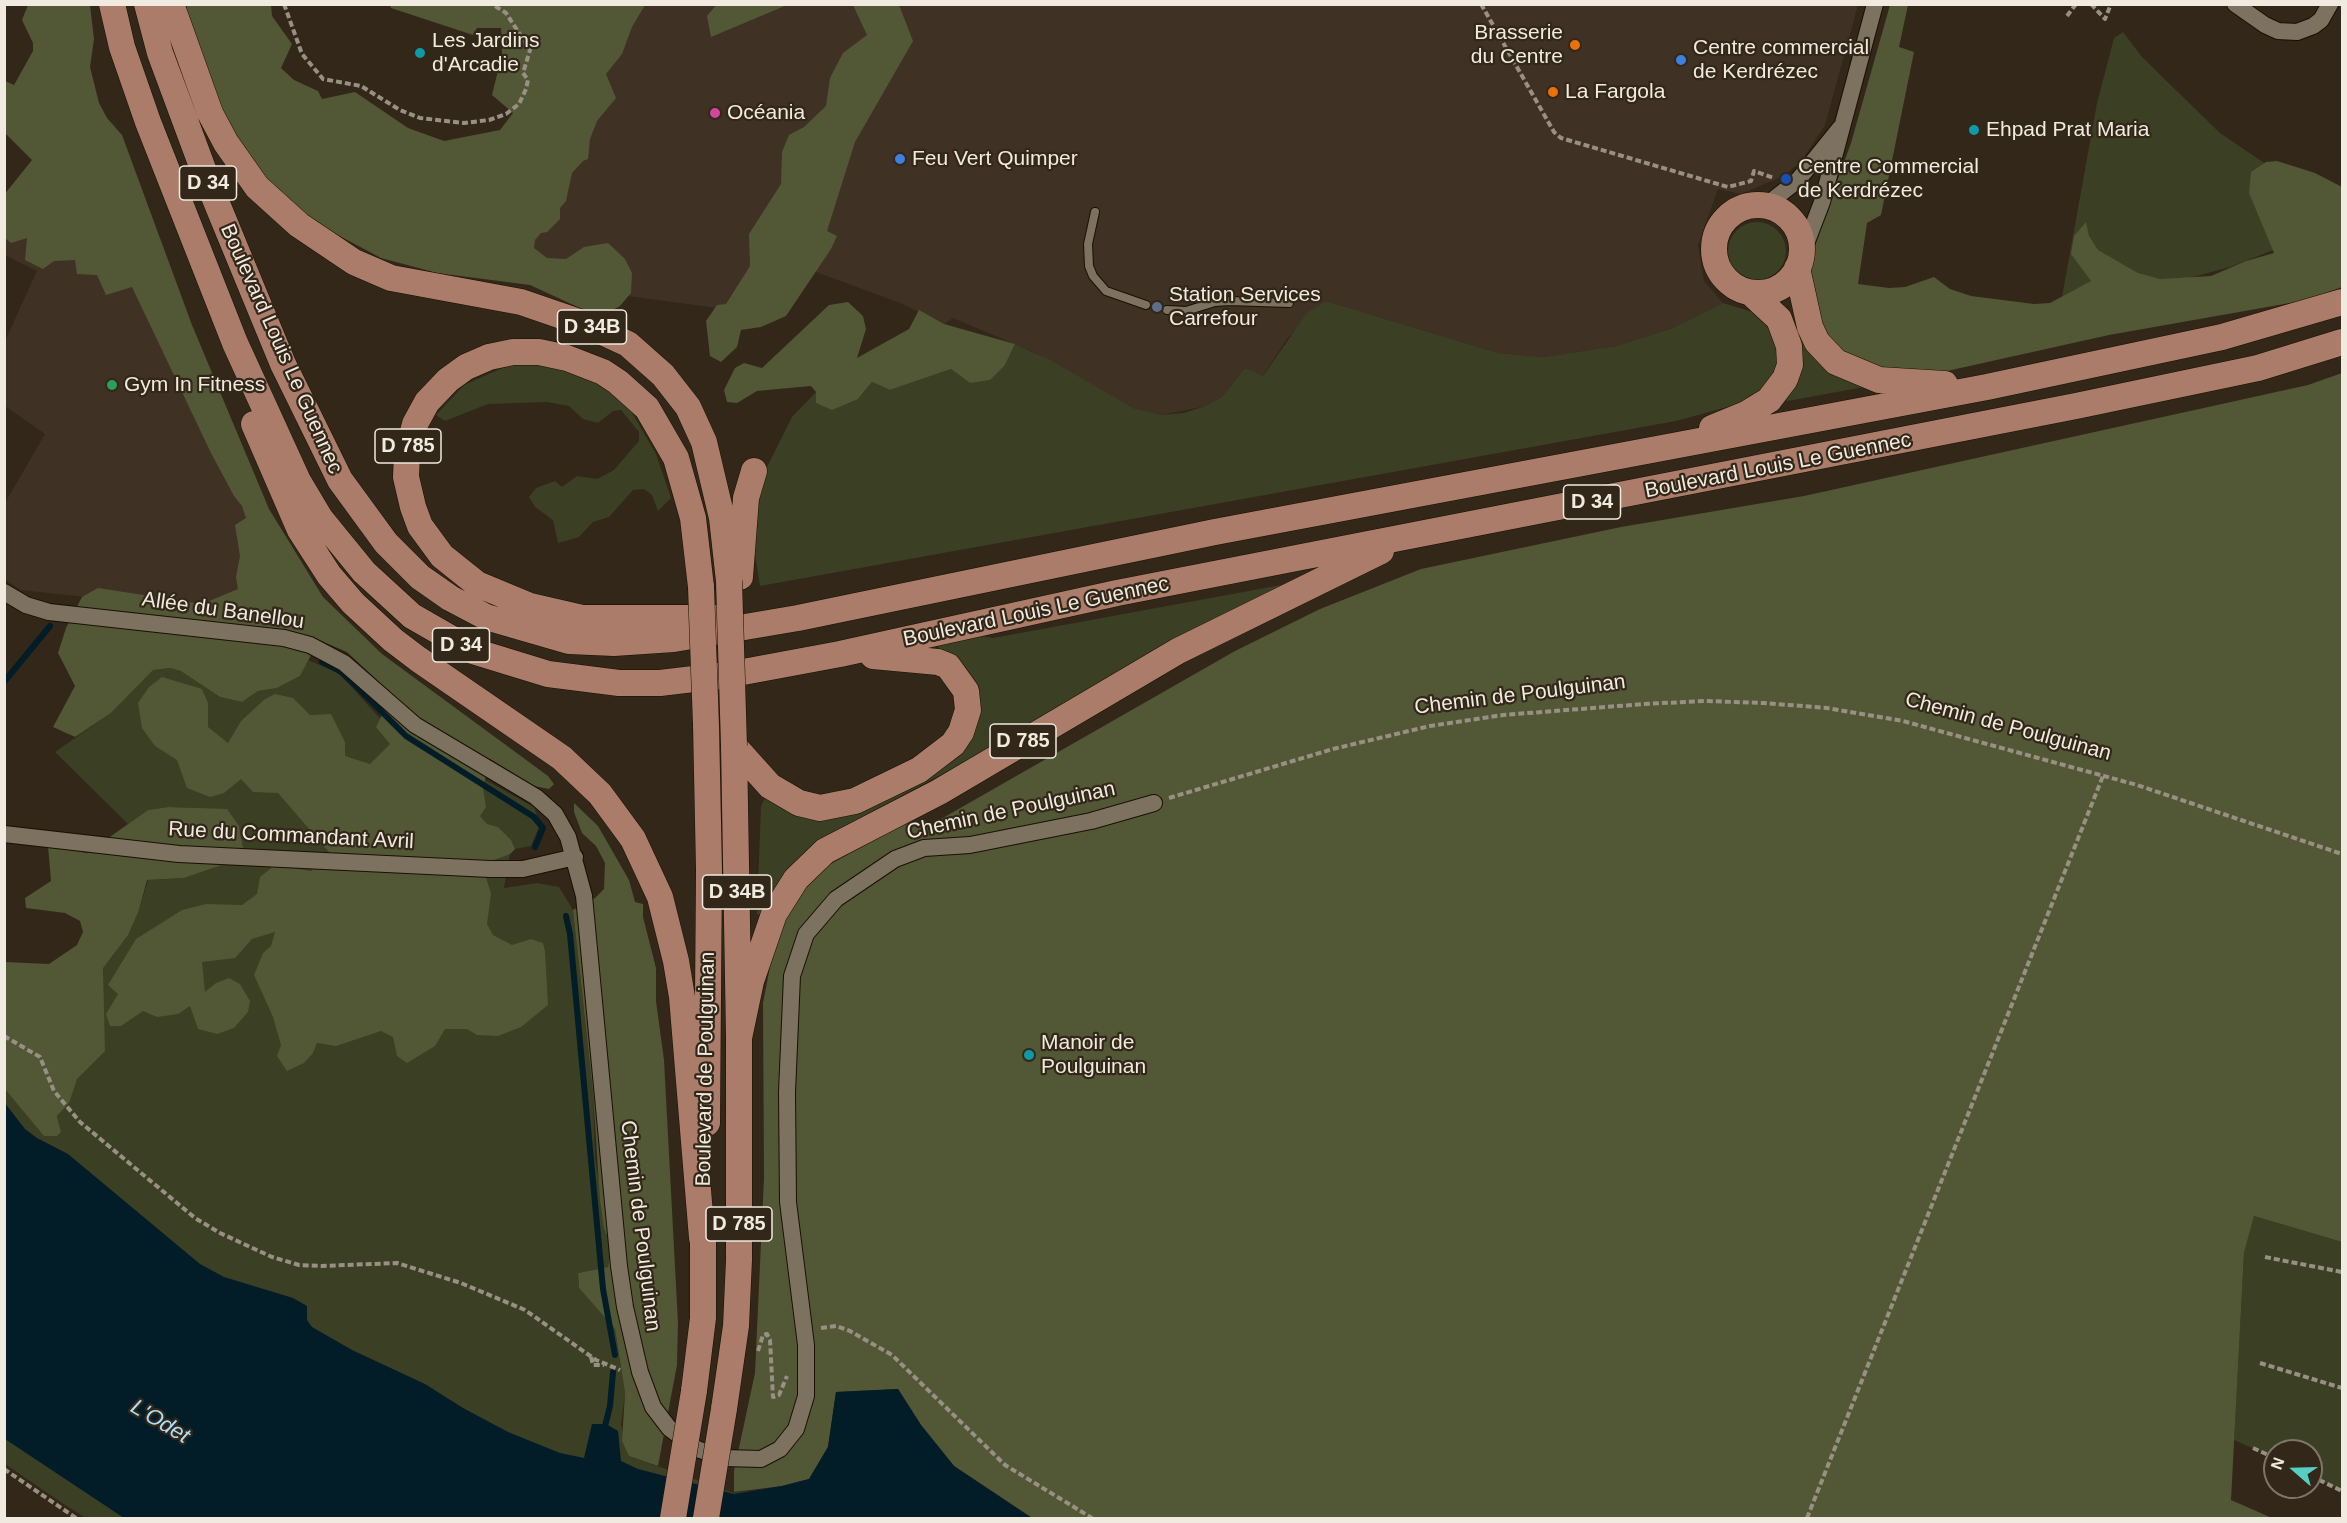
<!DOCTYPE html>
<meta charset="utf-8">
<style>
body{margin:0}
#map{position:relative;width:2347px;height:1523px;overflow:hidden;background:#322718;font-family:Arial,sans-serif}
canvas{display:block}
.frame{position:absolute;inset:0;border:6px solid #f1eae0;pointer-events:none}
.north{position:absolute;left:2263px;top:1439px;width:60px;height:60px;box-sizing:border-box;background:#322718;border:2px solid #7e7568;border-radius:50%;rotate:290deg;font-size:16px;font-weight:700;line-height:24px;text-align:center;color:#f1eae0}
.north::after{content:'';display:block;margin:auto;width:21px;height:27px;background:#56cec3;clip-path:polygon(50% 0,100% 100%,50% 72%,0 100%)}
</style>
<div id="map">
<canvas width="2347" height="1523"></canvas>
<div class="frame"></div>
<div class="north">N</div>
</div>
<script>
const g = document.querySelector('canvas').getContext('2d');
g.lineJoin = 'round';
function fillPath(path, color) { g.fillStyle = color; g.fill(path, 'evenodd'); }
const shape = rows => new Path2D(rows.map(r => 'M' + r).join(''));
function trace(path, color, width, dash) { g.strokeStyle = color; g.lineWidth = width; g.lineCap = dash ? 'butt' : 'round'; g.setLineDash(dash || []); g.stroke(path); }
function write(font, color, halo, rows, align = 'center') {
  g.font = font + ' Arial,sans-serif'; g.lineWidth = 4.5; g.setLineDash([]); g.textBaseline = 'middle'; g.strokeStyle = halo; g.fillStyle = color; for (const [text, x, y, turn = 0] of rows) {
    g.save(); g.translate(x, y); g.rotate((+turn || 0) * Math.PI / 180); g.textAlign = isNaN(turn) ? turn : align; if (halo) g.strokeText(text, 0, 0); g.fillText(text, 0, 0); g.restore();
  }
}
fillPath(shape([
 [613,5,1858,5,1825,125,1800,163,1781,177,1741,194,1718,189,1698,245,1704,281,1723,303,1670,329,1616,346,1544,357,1498,353,1326,301,1287,339,1262,377,1245,368,1222,397,1206,406,1162,415,1133,408,1033,352,953,318,944,324,900,303,797,265,762,314,590,291,515,240],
 [80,105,256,519,288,618,20,590,5,579,5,503,45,434,5,406,5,341,37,271,5,255,5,193]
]), '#403125');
fillPath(shape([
 [2123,32,2142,57,2220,133,2276,171,2342,223,2230,267,2148,289,2060,308,2097,103,2114,38],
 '1728 251a29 29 0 1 1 58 0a29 29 0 1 1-58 0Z',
 [1326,301,1498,353,1544,357,1616,346,1670,329,1723,303,1753,312,1770,324,1781,353,1779,373,1753,400,1676,421,760,586,753,541,757,501,765,471,792,417,816,392,858,399,872,382,890,390,951,369,970,383,1005,365,1015,344,1052,361,1133,408,1162,415,1184,413,1205,406,1222,397,1245,368,1263,376,1307,313],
 [1802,333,1864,387,1788,401,1784,400,1802,354],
 [516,362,530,362,590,375,627,404,656,454,671,498,658,511,652,495,644,489,633,490,609,517,593,522,579,537,558,543,553,520,535,507,529,497,536,488,555,481,562,487,577,476,597,479,614,470,639,441,639,432,621,410,613,411,598,423,583,419,569,406,547,402,488,404,445,421,436,415,464,385],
 [1303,581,843,827,803,854,775,892,764,917,757,914,761,806,766,796,792,811,922,777,978,694,967,671,953,660,938,655,939,644,976,635,993,638],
 [308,660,339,673,385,724,534,807,540,824,531,846,515,849,510,854,504,888,537,883,559,887,573,910,593,1093,595,1158,611,1246,608,1267,578,1273,579,1288,615,1329,625,1393,621,1425,629,1456,734,1493,954,1466,1032,1518,413,1518,5,1228,5,1089,61,1132,57,1116,69,1103,4,991,31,989,139,910,148,880,184,878,231,862,195,808,168,807,148,810,128,824,55,752,111,713,152,670,170,668,182,671,220,697,242,702,258,691,277,688,300,676],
 [2254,1216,2342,1242,2342,1491,2311,1476,2311,1451,2275,1451,2275,1458,2234,1440,2244,1253],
 [4,1369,240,1518,86,1518,65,1505,5,1464]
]), '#3b3f23');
fillPath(shape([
 [717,4,787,4,787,5,711,37,707,16],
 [28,5,90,5,94,39,90,67,99,103,107,118,122,135,192,325,269,509,323,597,382,654,548,776,554,784,549,789,534,786,490,759,483,788,486,807,480,816,487,824,498,827,511,840,515,849,510,854,489,862,486,877,491,894,487,924,493,935,512,945,531,939,543,943,545,951,548,1005,521,1027,498,1036,477,1035,467,1029,445,1029,435,1046,407,1063,397,1056,393,1037,381,1031,336,1046,317,1043,313,1053,304,1063,287,1071,277,1056,281,1045,273,1017,254,975,263,953,271,946,275,932,252,939,235,958,202,962,205,992,216,983,229,978,240,984,250,1001,248,1012,234,1028,217,1034,198,1029,190,1006,178,1014,157,1017,143,1011,121,1026,110,1026,106,1014,118,994,108,985,136,939,182,910,206,904,242,905,257,894,260,877,275,865,311,871,329,852,278,793,253,792,241,779,224,793,210,797,187,788,177,760,155,746,142,728,138,703,149,687,162,677,202,689,208,703,208,727,228,743,241,721,265,699,275,694,293,698,310,715,331,714,345,742,345,756,370,764,390,744,376,727,392,694,347,652,319,640,300,676,277,688,258,691,242,702,220,697,181,671,170,668,153,670,111,713,75,737,53,727,75,686,58,653,66,628,82,597,98,588,202,604,238,589,236,577,240,556,235,525,246,518,242,506,234,496,211,453,132,287,106,295,97,275,77,274,75,260,54,261,43,269,25,260,27,238,11,243,5,238,4,195,32,160,4,132,5,81,14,85,33,51,33,43,22,20],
 [186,5,271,5,272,16,292,44,281,68,294,80,318,91,322,99,355,92,408,128,444,141,500,130,513,113,492,95,502,54,501,28,477,28,473,35,391,8,390,5,645,5,632,27,622,54,606,74,616,98,597,121,590,139,588,159,583,161,572,173,566,201,560,208,560,219,547,232,541,233,535,240,534,248,547,258,566,259,584,247,608,243,625,259,632,273,631,293,620,306,602,316,593,314,530,285,437,273,381,258,319,225,260,173,224,121,191,27],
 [853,5,899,5,913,41,855,142,827,231,837,236,831,249,786,316,761,327,741,330,737,347,721,362,710,356,706,321,717,305,726,304,750,266,749,234,781,184,782,152,789,135,804,127,826,106,830,78,843,53,867,35],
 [1890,5,1908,5,1899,47,1914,52,1881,215,1867,223,1858,284,1889,288,1905,287,1934,277,1950,289,1971,296,2034,304,2050,303,2091,281,2071,254,2074,236,2086,222,2089,236,2098,250,2138,273,2160,279,2211,276,2246,261,2274,253,2249,193,2251,172,2266,162,2277,161,2315,173,2342,187,2342,287,2307,300,2109,335,1938,373,1905,376,1845,354,1825,339,1806,281,1813,247,1851,143],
 [848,302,863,316,866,329,857,358,909,329,919,310,944,324,1015,344,1005,365,990,380,970,383,951,369,890,390,872,382,858,399,832,410,816,403,816,392,811,386,757,391,737,403,727,402,724,390,735,368,744,363,762,368,829,305],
 [2342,373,2342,1242,2254,1216,2244,1253,2231,1500,2272,1518,1032,1518,954,1466,921,1425,898,1389,836,1392,828,1447,809,1479,782,1486,734,1492,734,1471,755,1373,764,1178,763,1003,777,931,796,895,825,867,906,823,927,827,1235,651,1320,609,1421,569,1621,527,1804,496,2308,385],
 [574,803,598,826,629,880,635,902,643,904,643,917,656,968,656,1001,664,1060,678,1323,677,1365,658,1466,629,1456,622,1441,625,1393,615,1329,579,1288,578,1273,608,1267,611,1246,604,1228,600,1200,593,1093,573,910,595,898,604,889,605,863,596,846,582,833,574,812],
 [168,807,227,809,239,826,243,848,231,862,184,878,147,880,139,910,128,935,103,968,105,1051,77,1079,69,1103,57,1116,61,1132,57,1136,44,1136,5,1089,5,962,49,964,77,945,83,932,80,921,65,913,26,908,25,898,51,881,48,846,87,853,148,810]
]), '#525736');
fillPath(shape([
 [4,1102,25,1129,37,1138,68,1154,200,1264,224,1277,293,1298,307,1306,307,1320,312,1327,352,1350,425,1384,463,1408,508,1432,560,1453,584,1458,592,1424,606,1424,618,1431,621,1461,638,1469,734,1494,782,1486,809,1479,828,1447,836,1392,898,1389,921,1425,954,1466,1032,1518,124,1518,5,1439]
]), '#021c28');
trace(shape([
 [322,662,340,671,353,683,406,736,534,817,543,828,535,847],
 [4,682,50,626],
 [566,916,570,934,603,1289,615,1355],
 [604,1430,610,1406,613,1372]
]), '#021c28', 6);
const service = shape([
 [1095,212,1088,244,1089,266,1093,276,1106,291,1146,305],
 [1167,310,1186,311,1215,302,1229,301,1289,303]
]);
const minor = shape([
 [2235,4,2265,25,2278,31,2297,32,2313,26,2321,20,2330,4],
 [1765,206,1798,180,1840,128],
 [1801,257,1822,202,1875,4],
 [4,592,26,605,49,612,284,638,310,645,344,663,415,725,536,797,555,814,568,837,584,896,619,1266,625,1307,640,1372,653,1407,669,1428,697,1449,724,1458,761,1459,780,1449,796,1429,806,1396,806,1345,788,1202,787,1092,792,976,806,934,836,899,895,859,924,848,970,845,1091,821,1154,803],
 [4,834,179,854,490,869,523,869,575,857]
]);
const primary = shape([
 [112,4,122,47,148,122,235,343,298,481,320,518,364,572,412,616,473,651,548,674,619,683,660,683,727,675,840,654,1117,593,2076,406,2258,368,2342,342],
 [147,4,160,53,206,177,283,364,340,480,386,543,420,577,450,598,486,617,569,641,614,643,674,639,798,618,1215,532,1987,387,2222,337,2342,302],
 [171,4,210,113,226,143,257,187,299,225,354,262,391,278,521,302,585,324,628,344,663,375,688,407,704,442,722,518,729,581],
 '1714 249a44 44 0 1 1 88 0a44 44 0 1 1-88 0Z',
 [1797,268,1810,327,1817,342,1836,362,1879,380,1945,384],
 [254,424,300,530,329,575,353,603,393,640,418,659,562,758,600,794,633,839,660,897,676,961,682,997,702,1238],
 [1712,428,1746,414,1769,400,1785,379,1790,365,1789,346,1779,319,1751,293],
 [740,577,746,498,754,471],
 [701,587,693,518,676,458,647,408,618,382,603,372,567,358,539,352,513,352,489,357,466,367,448,380,427,402,415,424,407,454,406,477,413,507,420,526,442,556,477,584,530,606,582,618,722,618],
 [706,725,709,870,707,1123],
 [734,746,770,786,799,803,820,808,855,801,919,770,953,744,961,732,968,710,966,691,948,666,938,662,873,656],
 [739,1038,751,981,774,914,796,879,825,851,939,792,1178,651,1381,551],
 [694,1391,703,1318,703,1220],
 [724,1409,736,1326,739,1260,739,1038,734,746]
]);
trace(service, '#191003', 10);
trace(minor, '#191003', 18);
trace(primary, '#191003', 27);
trace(shape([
 [284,4,302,54,323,79,361,86,400,110,420,118,464,123,489,120,506,114,519,104,526,89,528,80,523,73,530,50,506,13,492,4],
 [1481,4,1554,132,1561,138,1728,187,1751,181,1754,171,1774,178],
 [2091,4,2105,19,2111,4],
 [2067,16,2076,4],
 [1169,798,1333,749,1430,726,1503,715,1644,704,1705,701,1764,703,1827,708,1903,721,2137,785,2342,854],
 [4,1036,40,1057,54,1091,80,1122,195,1218,220,1233,272,1257,299,1265,321,1266,397,1263,461,1283,525,1310,596,1360,620,1370],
 [2265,1257,2342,1272],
 [821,1328,836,1326,850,1331,892,1355,1005,1465,1092,1518],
 [758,1351,763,1335,767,1334,770,1340,773,1397,779,1395,787,1376],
 [591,1357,593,1365,604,1365],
 [2260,1363,2342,1388],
 [2253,1448,2275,1458],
 [4,1469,76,1518],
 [2311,1476,2342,1491],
 [1807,1518,2103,776]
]), '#999084', 4, [6, 3]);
trace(service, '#7d7160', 8);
trace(minor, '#7d7160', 16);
trace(primary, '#aa7c69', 26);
const primaryBridge = shape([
 [729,581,734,746],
 [701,587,706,725],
 [673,1518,694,1391],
 [706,1518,724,1409]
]);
trace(primaryBridge, '#191003', 27, []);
trace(primaryBridge, '#aa7c69', 26);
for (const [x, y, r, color] of [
 [1575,45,6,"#e8710a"],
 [420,53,6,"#0f9aa8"],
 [1681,60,6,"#3f7fe0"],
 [1553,92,6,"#e8710a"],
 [715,113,6,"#d1479c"],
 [1974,130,6,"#0f9aa8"],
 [900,159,6,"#3f7fe0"],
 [1786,179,6,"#1a4fb4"],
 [1157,307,6,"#5c6f8a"],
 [112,385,6,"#2e9e5b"],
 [1029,1055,6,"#0f9aa8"]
]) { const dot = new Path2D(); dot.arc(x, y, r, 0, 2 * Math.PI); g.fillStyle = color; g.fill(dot); trace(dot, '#322718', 2); }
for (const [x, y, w] of [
 [208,183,57],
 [592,327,69],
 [408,446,66],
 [1592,502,57],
 [461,645,57],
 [1023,741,66],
 [737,892,69],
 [739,1224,66]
]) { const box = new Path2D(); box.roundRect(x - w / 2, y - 17, w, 34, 4.5); g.fillStyle = '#322718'; g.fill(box); trace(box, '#f1eae0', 1.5); }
write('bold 20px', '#f1eae0', null, [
 ["D 34",208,183],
 ["D 34B",592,327],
 ["D 785",408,446],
 ["D 34",1592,502],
 ["D 34",461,645],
 ["D 785",1023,741],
 ["D 34B",737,892],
 ["D 785",739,1224]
]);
write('21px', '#f1eae0', '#322718', [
 ["Brasserie",1563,33,"right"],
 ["du Centre",1563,57,"right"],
 ["Les Jardins",432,41],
 ["d'Arcadie",432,65],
 ["Centre commercial",1693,48],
 ["de Kerdrézec",1693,72],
 ["La Fargola",1565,92],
 ["Océania",727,113],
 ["Ehpad Prat Maria",1986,130],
 ["Feu Vert Quimper",912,159],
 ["Centre Commercial",1798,167],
 ["de Kerdrézec",1798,191],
 ["Station Services",1169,295],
 ["Carrefour",1169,319],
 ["Gym In Fitness",124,385],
 ["Manoir de",1041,1043],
 ["Poulguinan",1041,1067]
], 'left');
write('21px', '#f1eae0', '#322718', [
 ["Boulevard Louis Le Guennec",281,349,66],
 ["Boulevard Louis Le Guennec",1778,466,-11],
 ["Allée du Banellou",223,611,8],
 ["Boulevard Louis Le Guennec",1036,612,-12],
 ["Chemin de Poulguinan",1520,695,-7],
 ["Chemin de Poulguinan",2008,727,15],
 ["Chemin de Poulguinan",1011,811,-12],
 ["Rue du Commandant Avril",291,836,3],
 ["Boulevard de Poulguinan",706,1069,-89],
 ["Chemin de Poulguinan",640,1226,83]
]);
write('italic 22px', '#abdff9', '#322718', [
 ["L'Odet",160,1422,31]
]);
</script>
